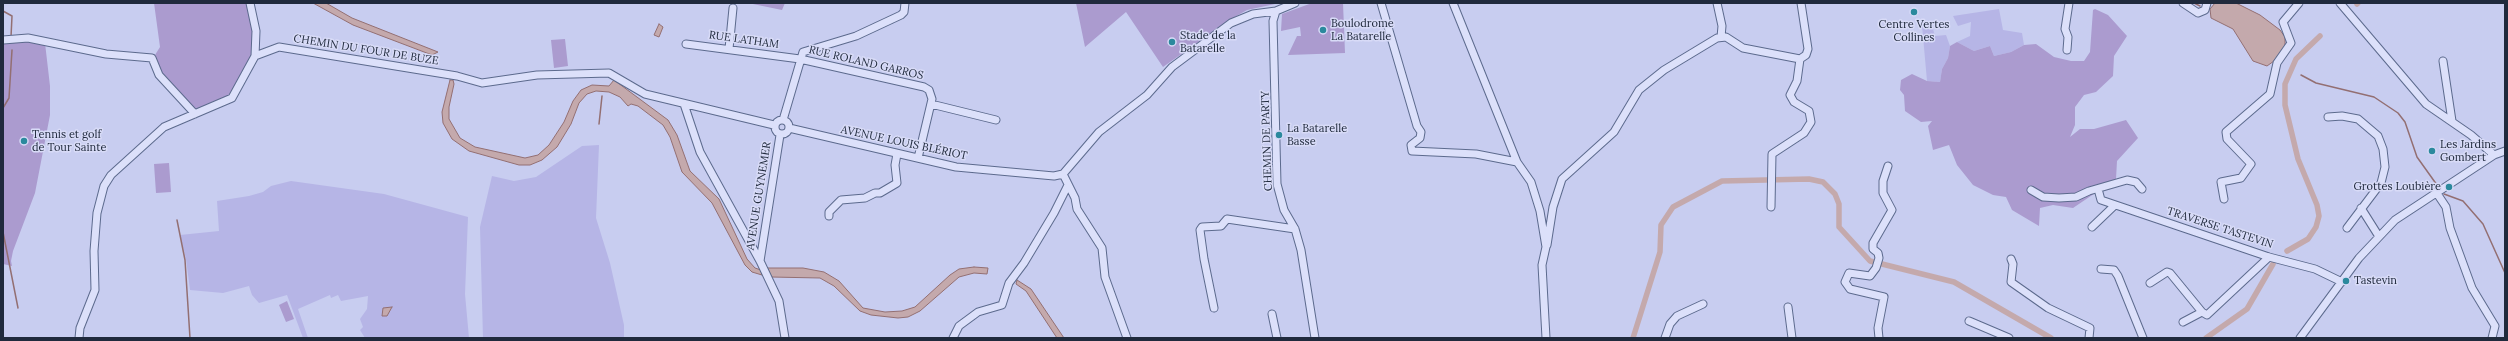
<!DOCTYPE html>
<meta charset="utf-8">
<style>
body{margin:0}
#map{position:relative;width:2508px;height:341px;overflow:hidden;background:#c8cdf0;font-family:Lora,serif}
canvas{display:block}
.frame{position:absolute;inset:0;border:4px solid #202a3d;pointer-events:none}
</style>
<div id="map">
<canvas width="2508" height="341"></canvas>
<div class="frame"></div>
</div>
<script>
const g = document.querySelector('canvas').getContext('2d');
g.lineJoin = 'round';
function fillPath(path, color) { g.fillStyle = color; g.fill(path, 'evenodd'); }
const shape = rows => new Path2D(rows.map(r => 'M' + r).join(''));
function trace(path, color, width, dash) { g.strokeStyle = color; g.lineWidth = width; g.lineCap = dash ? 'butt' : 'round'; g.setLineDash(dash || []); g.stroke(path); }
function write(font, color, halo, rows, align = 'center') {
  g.font = font + ' Lora,serif'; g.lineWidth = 3; g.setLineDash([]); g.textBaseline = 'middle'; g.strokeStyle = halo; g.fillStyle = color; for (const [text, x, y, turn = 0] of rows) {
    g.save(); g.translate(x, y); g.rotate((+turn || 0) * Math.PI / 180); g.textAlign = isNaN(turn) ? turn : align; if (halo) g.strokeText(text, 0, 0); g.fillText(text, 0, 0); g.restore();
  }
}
fillPath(shape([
 [1999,9,2003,30,2022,33,2024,45,2011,52,1994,56,1990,46,1974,51,1957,42,1970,36,1971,22,1958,26,1953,16],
 [1931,22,1935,36,1946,35,1950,46,1948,58,1942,69,1940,82,1927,81,1922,25],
 [599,145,596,218,610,263,624,325,624,338,483,338,480,227,492,176,514,181,536,177,582,146],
 [291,181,384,194,468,217,465,294,469,338,365,338,360,330,363,327,360,319,367,309,368,296,341,301,338,295,331,298,330,295,298,309,308,338,303,338,287,295,259,303,252,295,249,286,223,293,190,290,186,259,180,235,219,231,217,201,249,196,263,192,271,186]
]), '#b6b5e6');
fillPath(shape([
 [154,3,247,3,254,26,253,51,229,98,198,111,193,109,161,74,155,55,160,47],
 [748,3,785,3,782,10],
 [1076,3,1275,3,1275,4,1247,10,1231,19,1163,67,1126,12,1085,47],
 [1312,3,1343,3,1345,53,1288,55,1297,36,1301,36,1300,27,1281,31,1282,14],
 [2095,9,2108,15,2127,36,2114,56,2113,76,2096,92,2084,95,2075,107,2075,125,2070,137,2080,129,2094,129,2126,120,2138,138,2117,161,2116,179,2073,208,2053,205,2040,208,2039,226,2012,210,2006,197,1993,195,1973,185,1957,165,1949,145,1933,150,1928,126,1932,121,1921,122,1905,111,1904,95,1900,90,1901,80,1912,74,1927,81,1940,82,1942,69,1948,58,1950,46,1957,42,1974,51,1990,46,1994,56,2011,52,2024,45,2036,44,2054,57,2071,61,2084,61,2090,52,2093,10],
 [25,39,45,43,50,86,50,115,35,193,13,251,11,261,12,266,3,264,3,41],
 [565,39,568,66,554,68,551,40],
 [169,163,171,192,156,193,154,164],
 [287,301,294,319,286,322,279,305]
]), '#ab9bcf');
const water = shape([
 [313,3,326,3,352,18,438,52,432,55,353,25,313,3],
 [2215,3,2236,3,2260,15,2280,30,2285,37,2285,46,2274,61,2267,66,2253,61,2233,29,2211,18,2210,9,2215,3],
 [659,24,663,27,659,37,654,35,659,24],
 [450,80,453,80,454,84,449,107,449,119,460,138,475,147,525,158,538,155,549,145,564,122,573,101,581,90,592,85,609,86,614,80,668,120,677,135,690,171,719,199,747,259,755,268,761,270,762,275,752,272,745,265,712,203,682,172,670,137,663,125,638,106,631,104,628,106,620,97,609,92,596,91,587,94,579,103,571,124,557,147,542,160,530,165,519,165,469,151,452,139,443,123,442,112,450,80],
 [974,267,988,268,987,274,974,273,959,277,920,311,908,317,898,318,871,315,860,311,834,286,820,278,771,277,767,268,803,268,824,272,839,281,863,308,885,312,902,311,915,307,950,275,959,269,974,267],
 [1017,280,1031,289,1064,338,1057,338,1026,291,1016,284,1017,280],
 [392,307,387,316,382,316,383,308,392,307]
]);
fillPath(water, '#c4a9ac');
trace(water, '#936f72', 1);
trace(shape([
 [2194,3,2200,6],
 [3,11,12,16,11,37],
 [2301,75,2316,83,2374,97,2398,113,2405,122,2417,157,2437,185],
 [3,108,9,98,12,50],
 [599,124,602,96],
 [2444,194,2463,201,2483,224,2505,273],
 [177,220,185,260,190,338],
 [3,232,18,308]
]), '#936f72', 1.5);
trace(shape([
 [2357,4,2358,3],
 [2287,251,2308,239,2316,227,2319,216,2317,205,2298,159,2285,105,2285,84,2296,59,2320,36],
 [1633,338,1660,252,1661,225,1673,207,1722,181,1809,179,1823,182,1835,194,1839,204,1839,227,1870,261,1954,282,2051,338],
 [2206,338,2247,309,2273,264]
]), '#c4a9ac', 5.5);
const minor = shape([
 [250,3,256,31,255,56],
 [1381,3,1417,126,1421,132,1420,138,1411,145,1412,151,1476,154,1517,162,1531,182,1540,211,1546,247,1542,265,1546,338],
 [1453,3,1517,162],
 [1717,3,1722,26,1721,37],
 [2183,3,2198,13,2205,10,2207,3],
 [2340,3,2426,104,2471,135,2494,155],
 [1276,11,1273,21,1277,184,1284,210,1295,229,1301,250,1315,338],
 [3,40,28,38,106,54,152,58,159,75,195,114],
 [686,44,800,59,924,87,929,90,932,99,918,158],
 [729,49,733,8],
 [2067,50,2068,37,2065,29,2069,3],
 [2443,61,2452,121],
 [684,104,700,152,760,261,779,301,785,338],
 [931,104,996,120],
 [2328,117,2342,116,2358,119,2378,136,2383,149,2385,167,2381,183,2347,228],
 '775 127a7 7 0 1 1 14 0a7 7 0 1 1-14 0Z',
 [783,120,803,52,856,36,901,15,904,12,905,3],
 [789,128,956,167,1054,176,1063,174,1099,132,1147,95,1172,67,1231,23,1253,14,1276,11,1295,3],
 [1063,174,1075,198,1077,209,1102,248,1105,277,1127,338],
 [2098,189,2101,200,2269,257,2315,269,2342,282],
 [2031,190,2043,197,2059,198,2076,197,2089,191,2127,180,2136,182,2142,189],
 [2436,192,2446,207,2450,228,2472,288,2495,326,2492,338],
 [2224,199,2221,182,2241,178,2251,164,2227,139,2226,132,2270,94,2277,63,2291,43,2283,22,2299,3],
 [1771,207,1772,154,1804,133,1811,122,1809,111,1794,102,1790,95,1797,81,1800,59],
 [2361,208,2378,235],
 [829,216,829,212,841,200,865,198,875,193,880,193,897,183,895,165,897,154],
 [2092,227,2115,205],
 [1547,245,1553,207,1562,179,1614,132,1639,90,1664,70,1717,38,1726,37,1743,48,1800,59,1806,55,1808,49,1801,3],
 [2011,259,2013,264,2011,282,2048,308,2090,328,2089,338],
 [760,261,780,135],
 [2101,269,2114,270,2118,276,2143,338],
 [2150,283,2167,272,2170,273,2202,312,2207,315,2269,257],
 [1788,307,1792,338],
 [1214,308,1204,259,1200,230,1202,227,1221,226,1227,219,1295,229],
 [1272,314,1277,338],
 [1969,321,2009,338],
 [2183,322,2202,312],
 [79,338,80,328,95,290,94,251,97,213,104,186,111,175,164,127,232,98,255,56,279,47,457,76,482,83,537,75,609,73,645,94,774,125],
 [953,338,959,326,978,312,1002,305,1009,283,1024,263,1054,213,1068,185],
 [1665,338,1670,324,1677,316,1703,304],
 [1879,338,1878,328,1884,297,1850,289,1845,282,1849,273,1870,276,1876,268,1879,258,1878,253,1873,249,1873,243,1892,210,1883,193,1883,181,1888,166],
 [2300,338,2359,258,2395,220,2494,155,2505,151]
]);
trace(minor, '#5c6a8d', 9);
trace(minor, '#dce0fa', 7);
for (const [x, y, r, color] of [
 [1914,12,4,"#2b899d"],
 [1323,30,4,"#2b899d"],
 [1172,42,4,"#2b899d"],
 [1279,135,4,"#2b899d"],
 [24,141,4,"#2b899d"],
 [2432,151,4,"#2b899d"],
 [2449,187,4,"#2b899d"],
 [2346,281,4,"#2b899d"]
]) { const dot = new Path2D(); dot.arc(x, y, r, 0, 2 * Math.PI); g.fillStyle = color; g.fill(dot); trace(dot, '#d8dbf7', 1.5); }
write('11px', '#202a3d', '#d8dbf7', [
 ["Boulodrome",1331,24],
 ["La Batarelle",1331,37],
 ["Centre Vertes",1914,25,"center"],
 ["Collines",1914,38,"center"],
 ["Stade de la",1180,36],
 ["Batarelle",1180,49],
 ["La Batarelle",1287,129],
 ["Basse",1287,142],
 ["Tennis et golf",32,135],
 ["de Tour Sainte",32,148],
 ["Les Jardins",2440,145],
 ["Gombert",2440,158],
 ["Grottes Loubière",2441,187,"right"],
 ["Tastevin",2354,281]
], 'left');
write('11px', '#202a3d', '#d8dbf7', [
 ["RUE LATHAM",744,40,8],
 ["CHEMIN DU FOUR DE BUZE",366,50,9],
 ["RUE ROLAND GARROS",866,63,13],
 ["CHEMIN DE PARTY",1267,141,-92],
 ["AVENUE LOUIS BLÉRIOT",904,143,12],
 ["AVENUE GUYNEMER",759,196,-81],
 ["TRAVERSE TASTEVIN",2220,228,18]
]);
</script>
